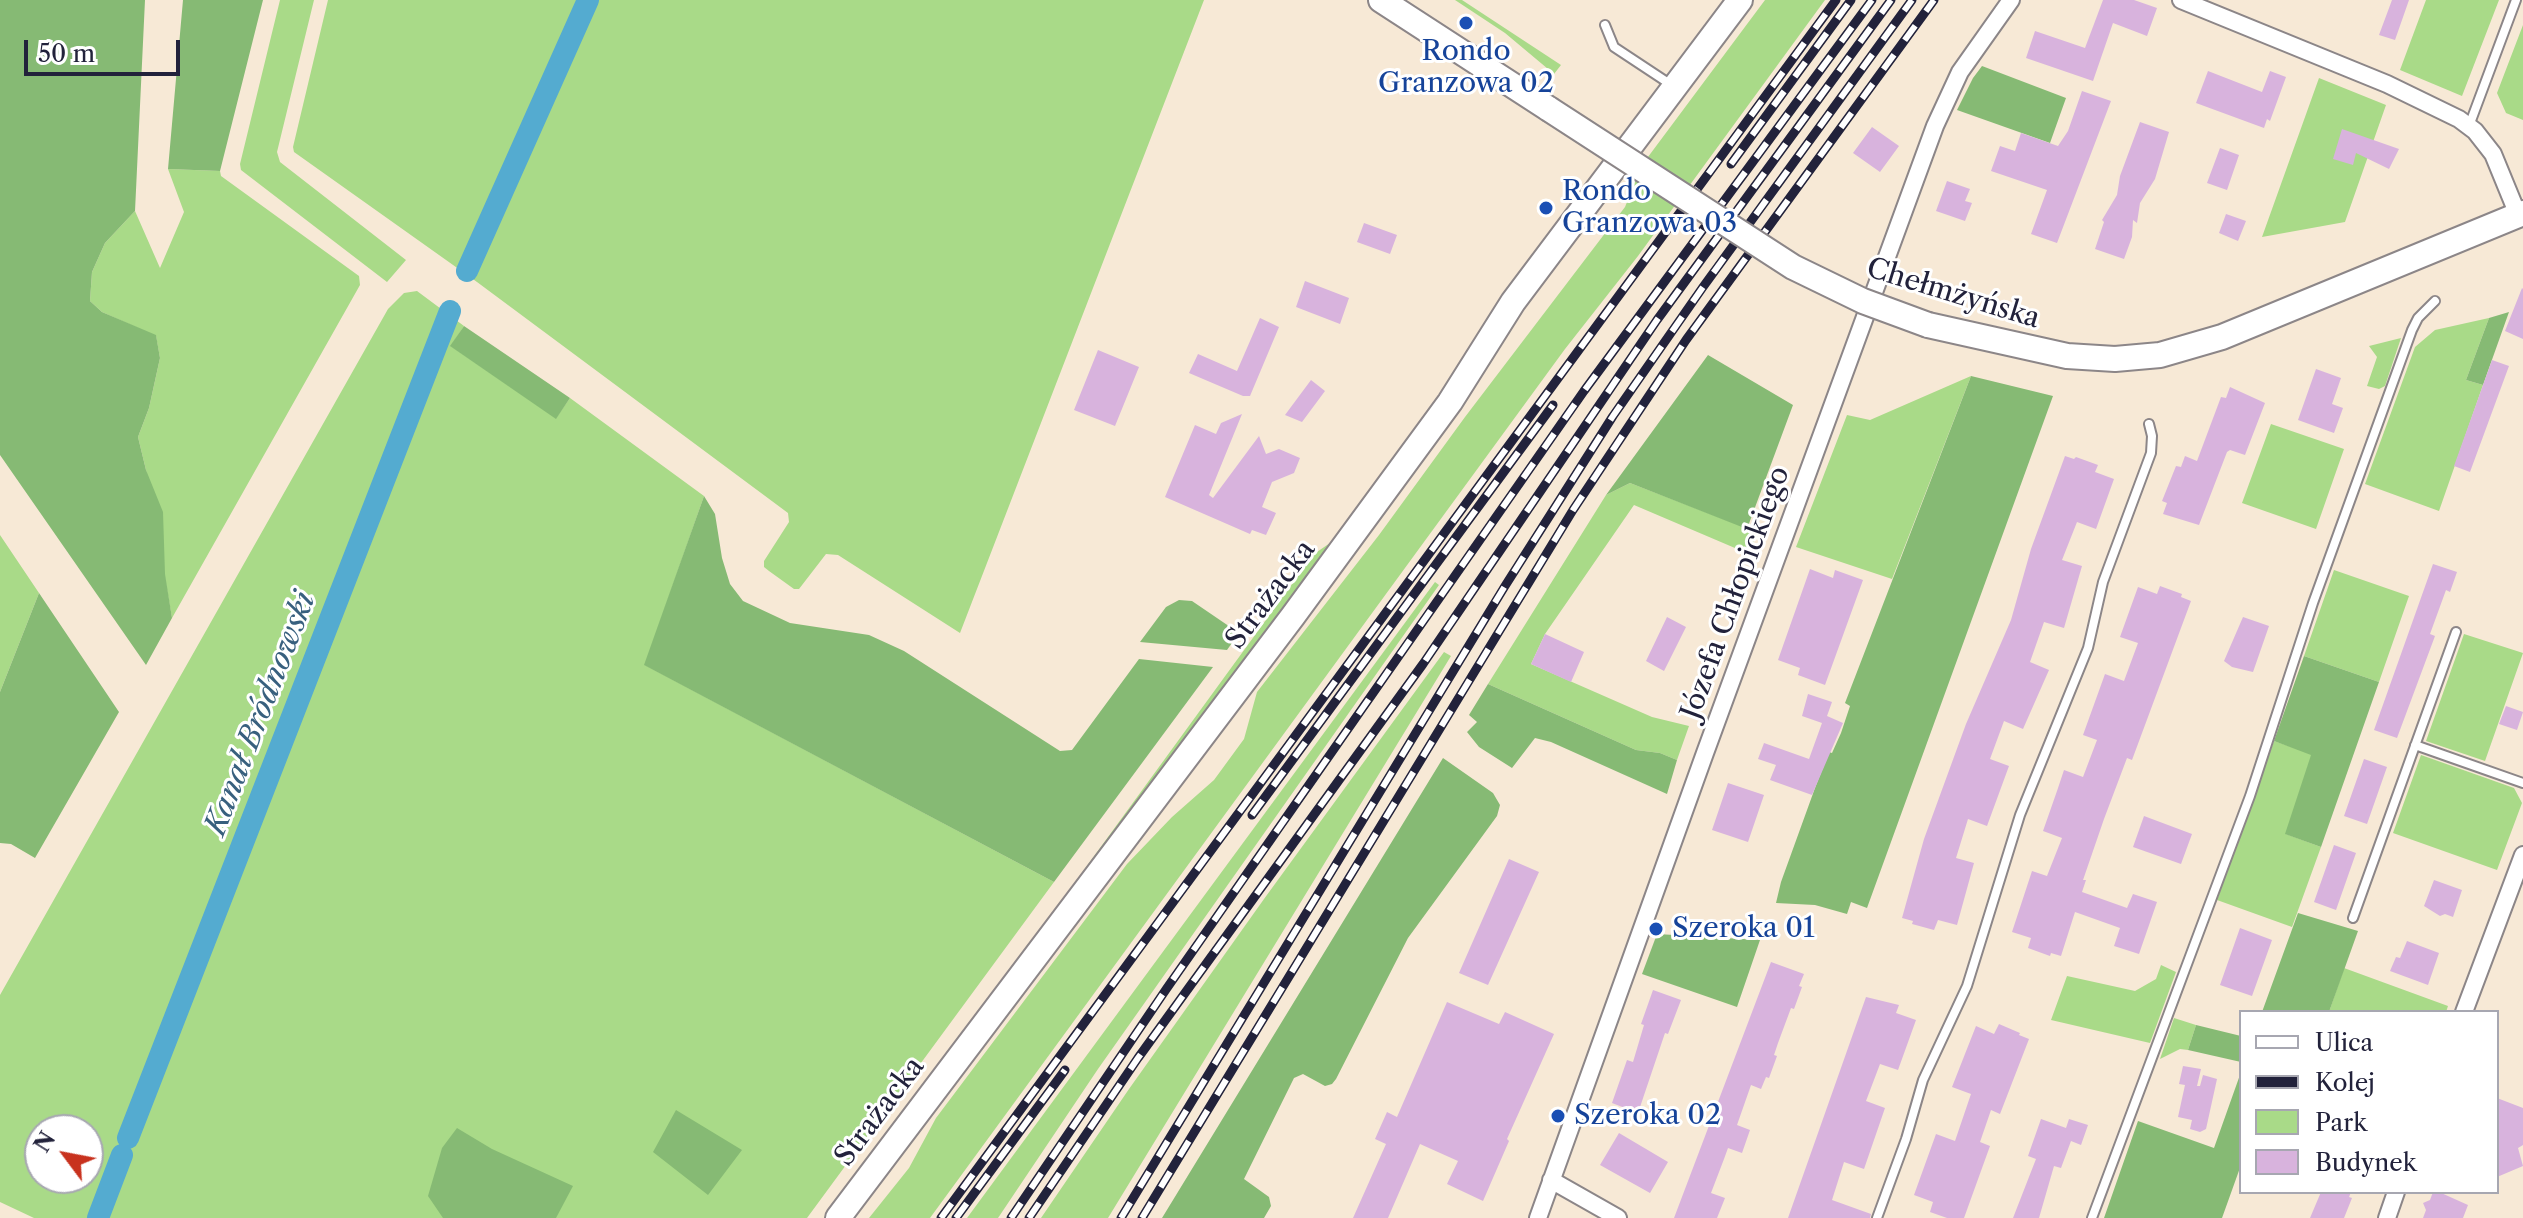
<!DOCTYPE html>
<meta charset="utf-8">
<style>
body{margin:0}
#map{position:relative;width:2523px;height:1218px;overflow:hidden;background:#f7e9d6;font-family:"Libre Caslon Text",serif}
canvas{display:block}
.legend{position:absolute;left:2239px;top:1010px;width:260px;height:184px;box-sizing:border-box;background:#fff;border:2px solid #a7a7b1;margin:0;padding:10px 14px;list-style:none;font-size:24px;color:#22223b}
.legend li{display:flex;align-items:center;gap:16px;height:40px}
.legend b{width:40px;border:2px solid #a7a7b1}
.north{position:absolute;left:24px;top:1114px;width:80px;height:80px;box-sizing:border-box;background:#fff;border:2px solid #a7a7b1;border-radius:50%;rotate:302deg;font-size:22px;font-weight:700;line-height:32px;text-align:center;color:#22223b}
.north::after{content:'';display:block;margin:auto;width:28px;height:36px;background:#c8321e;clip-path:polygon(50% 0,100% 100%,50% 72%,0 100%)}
.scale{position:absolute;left:24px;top:40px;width:156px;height:36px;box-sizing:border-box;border:4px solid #22223b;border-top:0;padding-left:10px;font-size:24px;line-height:28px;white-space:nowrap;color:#22223b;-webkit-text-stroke:6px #fff;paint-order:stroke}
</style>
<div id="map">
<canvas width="2523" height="1218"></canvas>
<ul class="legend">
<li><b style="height:10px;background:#fff"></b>Ulica</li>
<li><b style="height:10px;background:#22223b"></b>Kolej</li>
<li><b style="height:22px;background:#a9da88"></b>Park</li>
<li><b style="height:22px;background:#d8b3dd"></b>Budynek</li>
</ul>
<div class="north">N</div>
<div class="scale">50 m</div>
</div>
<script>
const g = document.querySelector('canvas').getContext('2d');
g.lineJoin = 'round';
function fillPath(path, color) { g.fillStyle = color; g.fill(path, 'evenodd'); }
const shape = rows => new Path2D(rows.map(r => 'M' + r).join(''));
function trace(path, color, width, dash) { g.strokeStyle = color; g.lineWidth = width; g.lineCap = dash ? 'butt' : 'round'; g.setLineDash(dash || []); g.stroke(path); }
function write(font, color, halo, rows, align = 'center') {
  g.font = font + ' "Libre Caslon Text",serif'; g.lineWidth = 6; g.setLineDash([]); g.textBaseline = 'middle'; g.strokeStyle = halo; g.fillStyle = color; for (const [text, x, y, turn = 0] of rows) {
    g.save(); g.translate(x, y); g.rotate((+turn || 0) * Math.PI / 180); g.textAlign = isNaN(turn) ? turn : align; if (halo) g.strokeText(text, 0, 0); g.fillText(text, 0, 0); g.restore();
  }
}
fillPath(shape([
 [280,0,314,0,277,152,280,162,406,260,387,282,241,170,240,164],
 [328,0,1204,0,960,633,838,555,826,554,799,589,794,589,769,571,764,567,764,561,789,522,788,513,477,282,294,152,293,147],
 [1455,0,1462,0,1561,65,1554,74,1505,33],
 [1765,0,1825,0,1638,256,1565,349,930,1218,869,1218,909,1168,936,1118,1127,864,1172,817,1214,780,1244,739,1257,692,1379,535,1465,417,1625,207,1642,165],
 [2426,0,2499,0,2462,96,2400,70],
 [2523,25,2523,120,2506,113,2497,93],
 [2319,78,2386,105,2345,222,2262,237],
 [168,169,220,171,221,176,359,276,360,285,172,618,146,470,138,437,149,408,160,358,156,336,102,312,90,301,92,272,105,243,135,211,160,268,184,212],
 [417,291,464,326,451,346,556,418,570,398,704,496,645,665,1054,882,807,1218,34,1218,0,1202,0,995,388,309,404,293],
 [40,1130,88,1130,88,1178,40,1178],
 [2489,318,2466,380,2483,385,2439,511,2365,484,2415,347,2435,330],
 [2401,338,2385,386,2379,389,2367,386,2377,357,2369,346],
 [1971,376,1892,579,1796,547,1847,415,1870,420],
 [2271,424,2344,449,2316,529,2242,503],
 [1630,483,1757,532,1749,554,1634,505,1545,634,1531,664,1652,717,1689,726,1677,760,1660,753,1636,750,1488,684,1606,495],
 [0,535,39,593,0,692],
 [1330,543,1250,652,1025,951,1314,554],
 [2334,570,2409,596,2379,682,2304,656],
 [1435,582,1439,585,1098,1069,998,1218,967,1218],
 [2464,634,2523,653,2485,761,2426,741],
 [1444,652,1451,656,1108,1218,1041,1218,1129,1089,1264,899],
 [2274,741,2312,754,2286,834,2321,847,2292,927,2217,900],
 [2421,755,2514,788,2522,803,2497,870,2393,833],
 [2161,965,2176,972,2150,1043,2051,1020,2067,976,2135,991,2156,979],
 [2344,968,2448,1006,2446,1012,2329,1012],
 [2174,1018,2196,1025,2188,1050,2180,1049,2160,1059]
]), '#a9da88');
fillPath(shape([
 [0,0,145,0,135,211,105,243,92,272,90,301,102,312,156,335,160,358,149,408,138,437,146,470,163,512,165,574,172,618,146,665,0,455],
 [183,0,263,0,220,171,168,169],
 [1982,66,2066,98,2050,143,1957,110,1973,78],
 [2509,312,2483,385,2466,380,2489,318],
 [464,326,570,398,556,419,450,346],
 [1708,355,1793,405,1747,529,1630,483,1606,495],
 [1971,376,2053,396,1867,908,1851,902,1847,914,1815,905,1776,903,1781,882,1815,788,1829,752,1832,753,1841,733,1850,706,1845,703],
 [704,496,715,514,722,558,730,584,743,601,790,623,869,635,904,651,1060,751,1072,750,1139,659,1213,667,1054,882,644,665],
 [39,593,119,712,35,858,11,844,0,843,0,692],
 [1179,600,1192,601,1239,633,1227,650,1140,642,1166,607],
 [2304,656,2379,682,2321,847,2285,834,2311,755,2274,741],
 [1488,684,1636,750,1660,753,1677,760,1667,794,1551,742,1535,738,1512,768,1479,747,1467,732,1477,722,1469,715],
 [1443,758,1493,793,1500,805,1497,816,1408,938,1336,1079,1332,1084,1325,1086,1303,1074,1294,1078,1244,1179,1269,1197,1271,1206,1264,1218,1162,1218],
 [2298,913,2358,931,2329,1012,2262,1012],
 [1657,934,1760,940,1737,1007,1642,974],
 [2196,1025,2241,1036,2241,1062,2188,1050],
 [2241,1072,2241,1165,2222,1218,2104,1218,2138,1121,2214,1148],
 [676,1110,742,1150,708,1195,653,1152],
 [457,1128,492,1149,573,1186,556,1218,443,1218,428,1196,442,1148]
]), '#86ba74');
trace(shape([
 [467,271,588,0],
 [128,1138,450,311],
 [98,1218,122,1155]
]), '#54abd0', 22);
fillPath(shape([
 [2103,0,2134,0,2157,8,2147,36,2113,23,2093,81,2026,58,2035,31,2085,48],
 [2392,0,2409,0,2395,40,2379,35],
 [2208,71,2262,92,2270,71,2286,77,2270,121,2267,119,2264,128,2196,103],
 [2082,91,2111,101,2057,243,2031,234,2047,190,1991,171,2000,146,2015,151,2021,133,2058,146,2068,131],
 [2140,122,2169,132,2155,179,2140,203,2137,223,2133,220,2132,237,2124,259,2095,249,2104,222,2102,220,2117,195,2120,176],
 [1872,127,1899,146,1880,172,1853,153],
 [2342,129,2399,149,2389,169,2356,153,2353,165,2333,159],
 [2220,148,2239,155,2227,190,2207,183],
 [1947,181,1970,189,1965,201,1972,203,1965,221,1936,211],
 [2226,214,2246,221,2238,241,2219,233],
 [1364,223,1397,235,1390,254,1357,242],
 [1305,281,1349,298,1340,324,1296,307],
 [2522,288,2523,289,2523,339,2505,331],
 [1260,318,1279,327,1250,396,1243,396,1189,373,1198,354,1237,371],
 [1098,350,1139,367,1115,426,1074,410],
 [2492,360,2509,366,2470,472,2454,466],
 [2316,369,2341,378,2332,404,2343,408,2334,433,2298,420],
 [1311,380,1325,391,1302,422,1285,415],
 [2230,387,2265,403,2245,455,2230,450,2227,452,2199,525,2163,514,2167,503,2162,501,2176,466,2181,467,2185,456,2197,461,2221,397,2226,398],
 [1242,414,1209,495,1213,498,1259,436,1266,454,1279,449,1300,458,1294,473,1272,482,1262,507,1276,513,1266,535,1252,530,1250,534,1165,497,1195,425,1216,434,1221,423],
 [2065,456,2074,459,2076,457,2098,465,2095,472,2114,479,2096,529,2077,522,2062,560,2082,566,2064,628,2044,622,2030,662,2049,670,2023,729,2004,721,1990,759,2009,766,1987,826,1968,819,1956,858,1974,863,1957,925,1938,920,1934,930,1912,924,1913,921,1902,918,1924,839,1966,724,2011,620,2031,549],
 [2433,564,2457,572,2450,592,2446,590,2430,634,2435,636,2397,738,2374,730],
 [1810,569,1833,578,1835,570,1863,580,1825,685,1798,675,1800,668,1778,660],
 [2160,586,2182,594,2181,597,2191,601,2132,760,2127,758,2104,819,2083,880,2086,880,2082,892,2127,908,2133,894,2157,902,2139,954,2114,946,2120,928,2075,912,2061,956,2051,953,2050,956,2028,948,2031,938,2012,932,2032,871,2047,876,2062,838,2043,831,2057,791,2064,770,2083,777,2097,740,2083,735,2105,674,2124,681,2138,643,2120,637,2138,587,2157,594],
 [1667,617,1686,627,1664,671,1646,661],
 [2243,617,2269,626,2253,672,2232,667,2224,661],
 [1545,634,1584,652,1571,682,1531,664],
 [1808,694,1832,702,1827,716,1843,723,1812,795,1770,780,1776,765,1758,759,1764,743,1809,759,1822,723,1802,716],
 [2506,706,2523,712,2517,730,2499,724],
 [2364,759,2387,767,2367,824,2344,816],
 [1728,783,1764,795,1748,842,1712,830],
 [2144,816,2192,834,2181,864,2133,847],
 [2334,845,2356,853,2336,910,2314,902],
 [1509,859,1539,872,1488,985,1459,973],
 [2434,880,2462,890,2453,917,2445,914,2440,916,2424,906],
 [2240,928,2272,940,2252,996,2220,985],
 [2407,941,2439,953,2428,985,2390,971,2396,957,2400,958],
 [1771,962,1804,974,1799,986,1802,987,1794,1009,1791,1008,1778,1043,1774,1055,1777,1056,1769,1078,1766,1077,1761,1089,1751,1085,1737,1125,1750,1130,1742,1153,1728,1148,1724,1159,1711,1193,1725,1198,1717,1218,1674,1218],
 [1653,990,1681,1000,1668,1034,1665,1033,1638,1113,1612,1103,1627,1060,1633,1062,1644,1025,1641,1024],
 [1866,997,1899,1005,1896,1013,1916,1020,1898,1070,1880,1064,1866,1101,1885,1108,1864,1169,1844,1162,1832,1200,1871,1214,1870,1218,1788,1218],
 [1447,1002,1499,1024,1505,1012,1554,1034,1507,1139,1509,1141,1483,1201,1447,1184,1458,1161,1420,1144,1388,1218,1353,1218,1386,1144,1375,1139,1387,1112,1397,1117],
 [1999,1024,2020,1033,2019,1035,2029,1039,2000,1114,1991,1110,1980,1142,1990,1146,1964,1218,1947,1218,1930,1212,1933,1202,1914,1195,1936,1134,1955,1141,1971,1094,1952,1087,1976,1026,1994,1034],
 [2183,1066,2201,1069,2197,1086,2200,1086,2203,1075,2217,1079,2206,1129,2200,1132,2190,1129,2192,1120,2178,1117,2185,1085,2179,1084],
 [2497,1098,2523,1108,2523,1145,2518,1148,2523,1166,2497,1177],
 [2041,1119,2066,1128,2069,1119,2088,1125,2081,1145,2071,1141,2061,1168,2054,1166,2039,1218,2013,1218,2036,1159,2028,1156],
 [1619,1133,1668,1162,1650,1193,1600,1165],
 [2321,1192,2351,1192,2349,1197,2352,1198,2344,1218,2310,1218],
 [2433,1192,2439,1192,2468,1205,2463,1218,2423,1218,2426,1210,2423,1203,2430,1200]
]), '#d8b3dd');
const lane = shape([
 [1605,25,1614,47,1673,86],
 [2469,126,2516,0],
 [2415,745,2523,783],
 [2353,918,2456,632],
 [1877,1218,1906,1139,1923,1080,1967,986,2020,815,2088,648,2103,582,2151,453,2152,436,2149,424],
 [2092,1218,2250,796,2313,603,2412,330,2418,318,2435,301]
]);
const street = shape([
 [2181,0,2387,84,2459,119,2475,131,2493,154,2518,215],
 [2464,1012,2523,855],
 [1551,1180,1618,1218],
 [1538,1218,1705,753,1935,126,1960,72,2011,0],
 [2387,1218,2396,1192]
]);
const secondary = shape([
 [1381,0,1549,109],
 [1928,325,2067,356,2115,359,2160,355,2222,337,2523,213],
 [838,1218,1293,616,1450,402,1513,302,1740,0]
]);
trace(lane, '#8c8688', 12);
trace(street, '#8c8688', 20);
trace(secondary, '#8c8688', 28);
trace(lane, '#fff', 8);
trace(street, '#fff', 16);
trace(secondary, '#fff', 24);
const rail = shape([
 [1731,164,1851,0],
 [1252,815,1553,405],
 [941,1218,1836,0],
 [956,1218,1065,1070],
 [1011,1218,1167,988,1584,391,1872,0],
 [1029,1218,1138,1058,1423,664,1657,320,1891,0],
 [1121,1218,1505,586,1613,416,1703,287,1912,0],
 [1142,1218,1573,510,1686,340,1934,0]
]);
trace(rail, '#22223b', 9);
trace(rail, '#fff', 6, [18]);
const secondaryBridge = shape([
 [1549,109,1793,267,1863,301,1928,325]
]);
trace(secondaryBridge, '#8c8688', 28, []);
trace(secondaryBridge, '#fff', 24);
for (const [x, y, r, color] of [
 [1466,23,8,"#1a4fb4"],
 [1546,208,8,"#1a4fb4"],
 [1656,929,8,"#1a4fb4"],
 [1558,1116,8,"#1a4fb4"]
]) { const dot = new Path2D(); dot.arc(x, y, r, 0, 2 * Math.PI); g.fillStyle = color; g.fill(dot); trace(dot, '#fff', 3); }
write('28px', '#164399', '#fff', [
 ["Rondo",1466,52,"center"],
 ["Granzowa 02",1466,84,"center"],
 ["Rondo",1562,192],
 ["Granzowa 03",1562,224],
 ["Szeroka 01",1672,929],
 ["Szeroka 02",1574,1116]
], 'left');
write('28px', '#22223b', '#fff', [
 ["Chełmżyńska",1953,294,17],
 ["Józefa Chłopickiego",1736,593,-70],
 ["Strażacka",1271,595,-53],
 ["Strażacka",880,1112,-53]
]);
write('italic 30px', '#38607e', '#fff', [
 ["Kanał Bródnowski",261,714,-69]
]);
</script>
